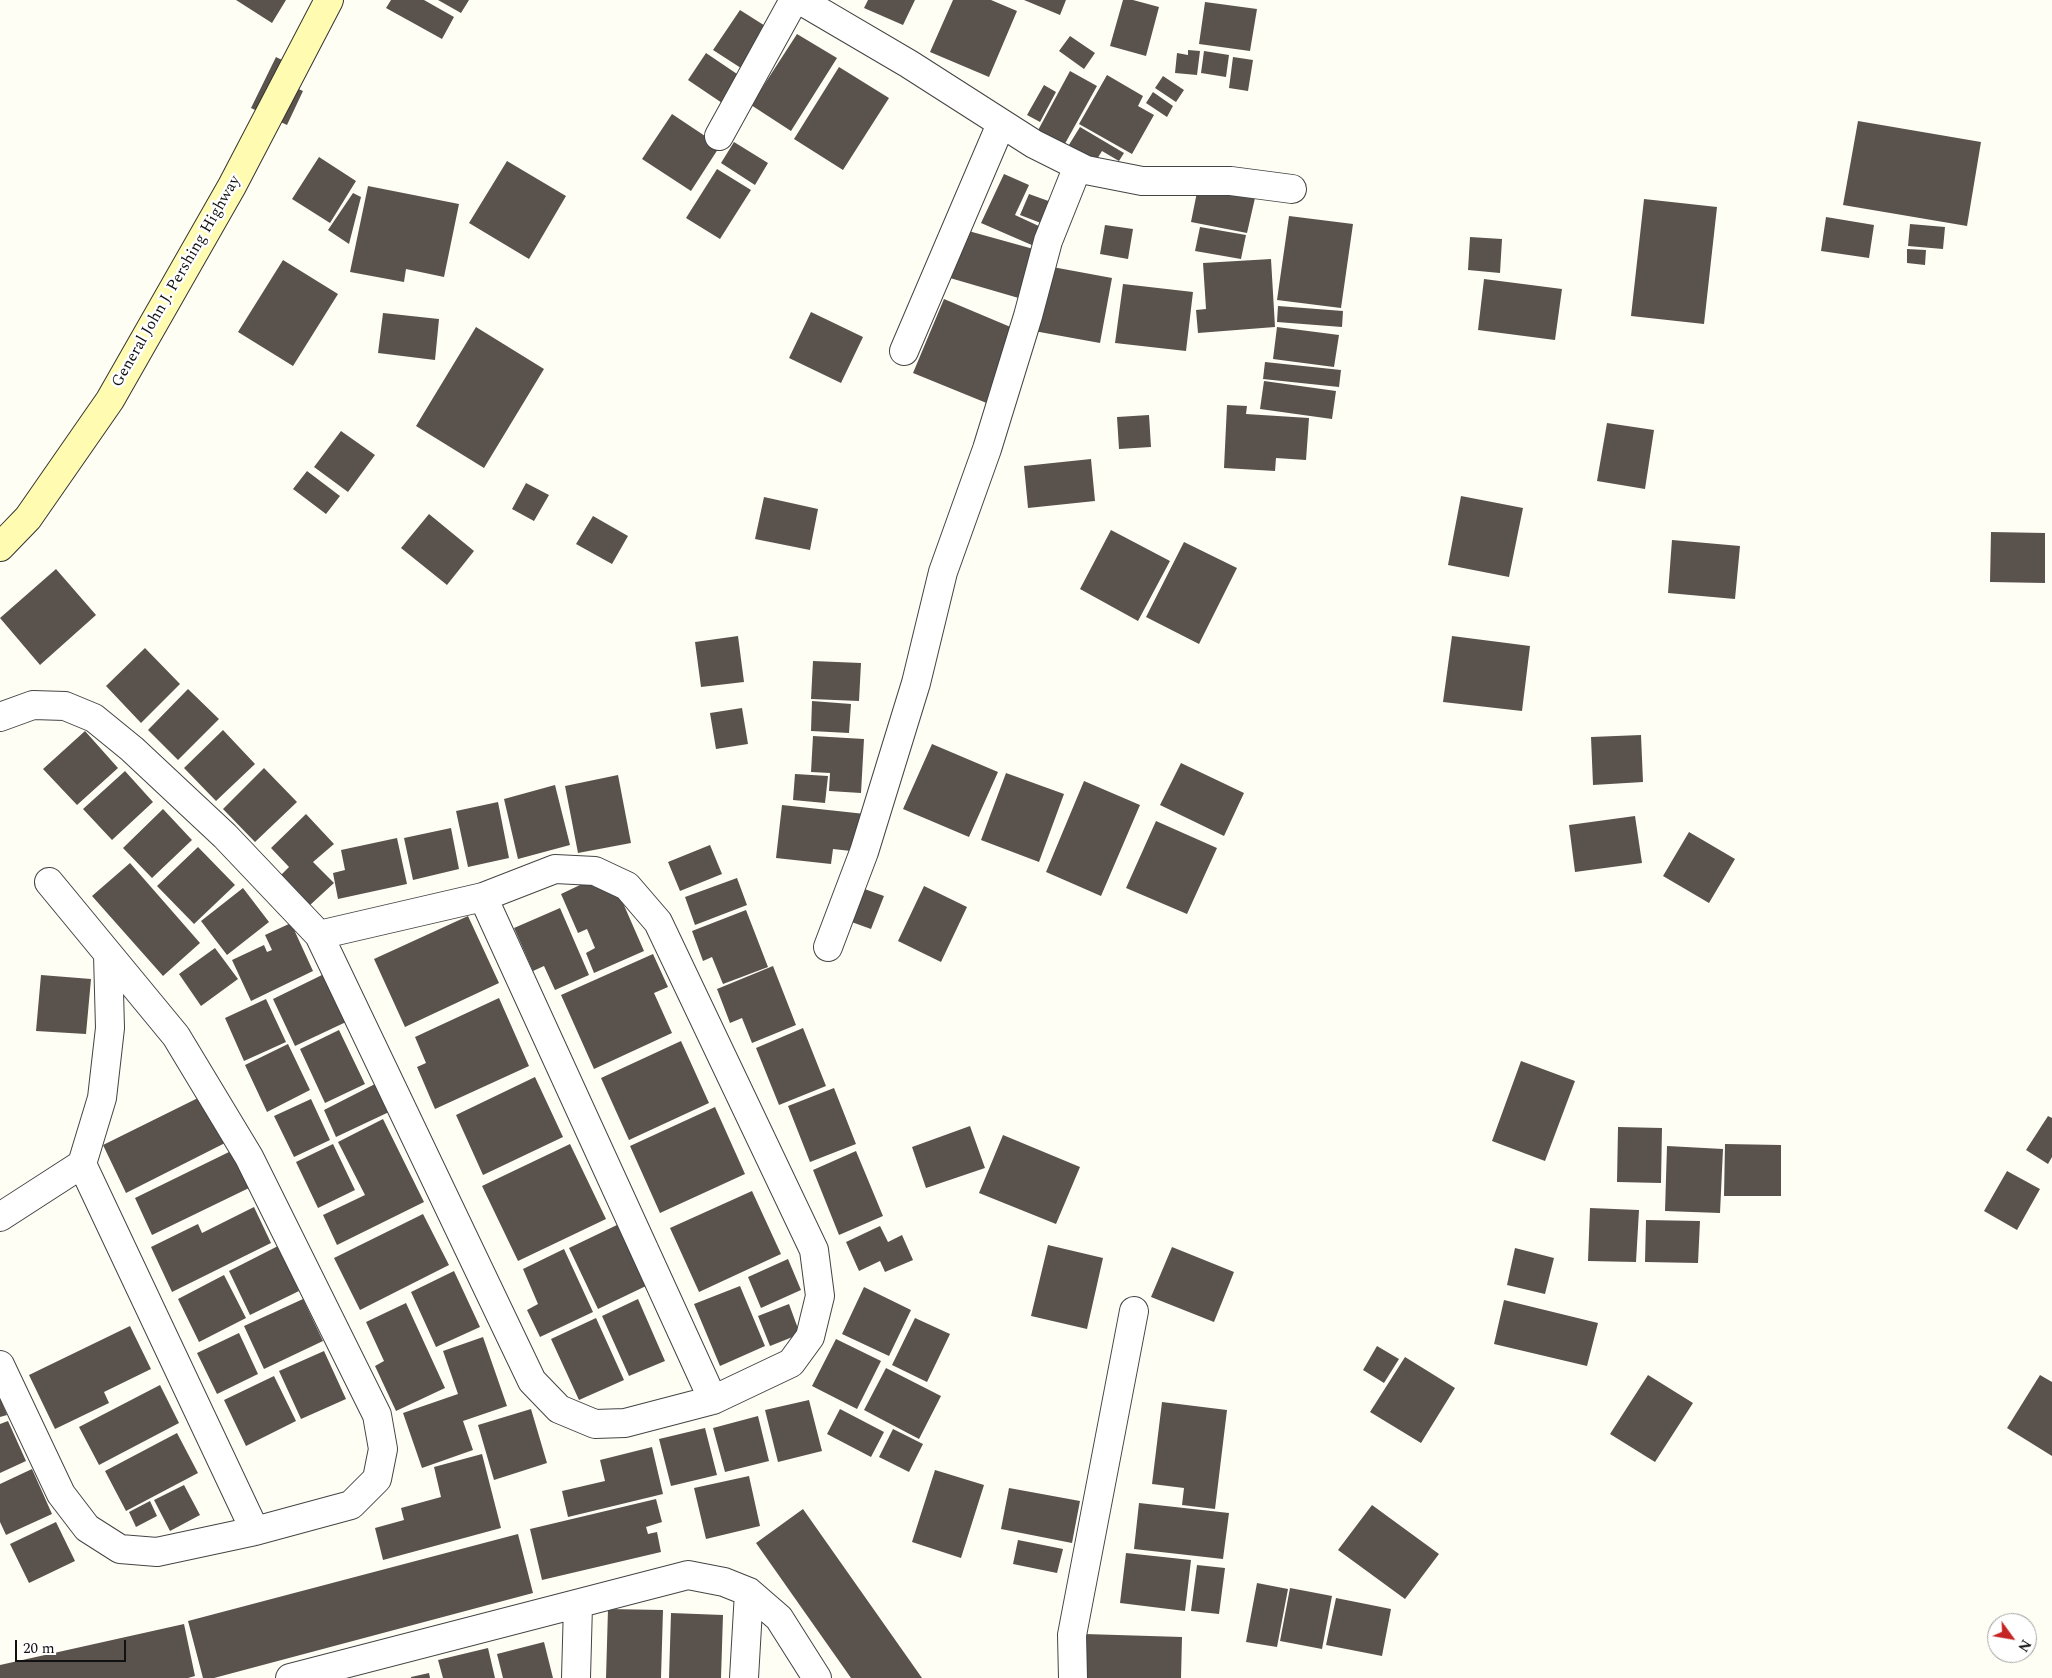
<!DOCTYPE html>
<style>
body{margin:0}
#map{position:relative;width:2052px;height:1678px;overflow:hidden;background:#fffef5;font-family:Spectral,serif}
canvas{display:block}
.north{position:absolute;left:1987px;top:1613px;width:50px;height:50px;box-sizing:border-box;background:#fff;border:1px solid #a0a0a0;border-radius:50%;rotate:122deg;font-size:14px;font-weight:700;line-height:20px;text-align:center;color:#111}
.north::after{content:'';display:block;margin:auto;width:18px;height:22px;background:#c52625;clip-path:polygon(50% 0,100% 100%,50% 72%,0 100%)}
.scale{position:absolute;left:15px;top:1640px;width:111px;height:22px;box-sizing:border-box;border:2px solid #111;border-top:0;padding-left:6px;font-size:15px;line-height:18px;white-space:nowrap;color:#111;-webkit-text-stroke:4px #fff;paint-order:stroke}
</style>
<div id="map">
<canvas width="2052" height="1678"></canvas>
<div class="north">N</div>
<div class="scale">20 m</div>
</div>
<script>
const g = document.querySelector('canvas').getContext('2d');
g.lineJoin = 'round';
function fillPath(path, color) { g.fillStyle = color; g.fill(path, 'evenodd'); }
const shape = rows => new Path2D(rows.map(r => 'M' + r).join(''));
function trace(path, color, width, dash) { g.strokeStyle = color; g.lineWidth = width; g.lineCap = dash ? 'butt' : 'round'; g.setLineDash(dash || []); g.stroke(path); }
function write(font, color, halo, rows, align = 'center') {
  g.font = font + ' Spectral,serif'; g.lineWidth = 5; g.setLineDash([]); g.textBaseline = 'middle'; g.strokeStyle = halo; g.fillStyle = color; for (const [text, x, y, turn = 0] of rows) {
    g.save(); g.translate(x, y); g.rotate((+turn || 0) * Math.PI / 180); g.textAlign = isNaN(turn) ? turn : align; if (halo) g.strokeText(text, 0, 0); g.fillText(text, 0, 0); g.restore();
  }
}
fillPath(shape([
 [236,0,286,0,272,23],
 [391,0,424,0,454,17,442,39,386,8],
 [438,0,469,0,461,13],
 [868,0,915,0,903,25,864,8],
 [953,0,991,0,1017,11,989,77,930,52],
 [1024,0,1066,0,1060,15],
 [1123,0,1133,0,1159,7,1146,56,1110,46],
 [1205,2,1257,9,1250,51,1199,44],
 [740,10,770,29,744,70,713,50],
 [797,34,837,58,791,131,751,105],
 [1070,36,1095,53,1084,69,1059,51],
 [1188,50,1200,51,1197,75,1175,73,1177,53,1188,55],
 [1204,51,1229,55,1226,77,1201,73],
 [706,53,743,78,725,105,688,80],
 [276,57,290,64,281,81,303,91,287,125,251,108],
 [1233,57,1253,60,1248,91,1229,88],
 [839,67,889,98,843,170,794,139],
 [1070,71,1097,86,1062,149,1036,134],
 [1107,75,1143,96,1138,106,1154,115,1132,154,1079,124],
 [1163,76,1184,90,1176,102,1155,88],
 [1044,85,1056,92,1040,122,1027,115],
 [1153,92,1173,106,1167,117,1146,103],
 [672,114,720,146,691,191,642,159],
 [1858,121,1981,142,1967,226,1843,205],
 [1080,127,1124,153,1119,161,1102,151,1094,164,1067,148],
 [734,142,768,163,755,185,721,163],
 [319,157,356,181,330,223,292,199],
 [507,161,566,196,529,259,469,223],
 [717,169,751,190,720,239,686,218],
 [1004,174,1029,185,1015,215,1043,228,1034,246,981,223],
 [368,186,459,204,444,277,406,269,404,282,350,272],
 [1198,187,1255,198,1247,233,1191,222],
 [353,193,361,197,349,244,328,230],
 [1029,194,1054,203,1046,225,1020,215],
 [1644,199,1717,207,1704,324,1631,316],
 [1289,216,1353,224,1341,308,1277,300],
 [1826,217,1874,225,1869,258,1821,251],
 [1910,224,1945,227,1943,249,1908,246],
 [1105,225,1133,229,1128,259,1100,254],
 [1200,227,1246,235,1241,259,1195,251],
 [965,230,1037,250,1022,299,950,278],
 [1470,237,1502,239,1500,273,1468,270],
 [1907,249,1926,250,1925,265,1907,263],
 [1271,259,1275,327,1198,333,1196,310,1206,309,1203,263],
 [283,260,338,294,293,366,238,332],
 [1047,266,1112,278,1100,343,1034,331],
 [1484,279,1562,289,1555,340,1478,330],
 [1123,284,1193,292,1186,351,1115,343],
 [944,299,1020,331,989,404,913,373],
 [1278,306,1343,311,1342,327,1277,322],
 [811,312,863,337,841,383,789,358],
 [383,313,439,319,435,360,378,353],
 [476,327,544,369,484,468,416,426],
 [1277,327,1339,335,1334,367,1273,359],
 [1265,362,1341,370,1339,387,1263,379],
 [1264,381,1336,391,1332,419,1260,409],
 [1227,405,1247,406,1246,414,1309,418,1306,460,1276,458,1275,471,1224,468],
 [1149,415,1151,447,1119,449,1117,417],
 [1607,423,1654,430,1645,489,1597,481],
 [341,431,375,455,348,492,314,467],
 [1091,459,1095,501,1028,508,1024,466],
 [307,471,340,496,326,514,293,489],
 [526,483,549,495,534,521,512,509],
 [1461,496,1523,508,1509,577,1448,565],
 [764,497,818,509,810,550,755,539],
 [429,514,474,551,447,585,401,548],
 [593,516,628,536,612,564,576,544],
 [1111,530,1170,561,1138,621,1080,589],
 [1991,532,2045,533,2045,583,1990,582],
 [1672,540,1740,546,1735,599,1668,593],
 [1184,542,1237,568,1199,644,1146,617],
 [56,569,96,615,40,665,0,618],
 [738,636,744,682,701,687,695,642],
 [1452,636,1530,646,1522,711,1443,702],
 [145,648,180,684,141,723,106,686],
 [813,661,861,663,859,701,811,699],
 [188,689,219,719,178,760,148,730],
 [812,701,851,704,849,733,811,731],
 [742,708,748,744,716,749,710,713],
 [223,730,255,764,216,801,184,768],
 [85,731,118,768,77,805,43,769],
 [1641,735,1643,782,1593,785,1591,737],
 [813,736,864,739,861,793,829,791,830,773,811,772],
 [932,744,998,772,969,837,903,809],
 [1181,763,1244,793,1224,836,1160,805],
 [264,768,297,802,255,842,223,809],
 [125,771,153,802,112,840,83,809],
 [1006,773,1064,794,1039,862,981,840],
 [795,774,828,776,825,803,793,800],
 [618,775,631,843,578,853,565,786],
 [1084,781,1140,805,1101,896,1046,872],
 [555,785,570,845,518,859,504,799],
 [498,802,509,858,468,867,456,811],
 [782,805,865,814,860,852,833,849,831,864,776,858],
 [163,809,192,840,152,878,123,848],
 [306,814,334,844,313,862,334,883,309,906,281,875,289,867,271,848],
 [1635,816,1642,863,1575,872,1569,825],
 [1156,821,1217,848,1187,914,1126,888],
 [451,828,459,869,413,880,404,838],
 [1689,832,1735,859,1709,903,1663,876],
 [397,838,407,884,338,899,333,873,345,870,341,850],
 [710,845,722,874,680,891,668,862],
 [198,847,235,885,194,924,157,886],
 [130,863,200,943,163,976,92,896],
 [599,876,606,891,616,887,644,951,594,973,586,953,595,948,587,929,578,933,561,894],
 [737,878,747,905,695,925,685,897],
 [924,886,967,907,941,962,898,941],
 [859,887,884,896,871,929,846,920],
 [243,888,269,922,227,955,201,921],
 [560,908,589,975,555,990,544,966,533,971,514,928],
 [746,910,768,967,723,984,712,957,703,961,692,931],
 [468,916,499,983,405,1027,374,959],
 [291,923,313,971,251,1001,232,960,264,945,267,952,272,950,265,935],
 [215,948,238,979,201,1006,179,974],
 [653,954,668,987,654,993,672,1033,594,1069,561,995],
 [773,966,796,1025,752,1043,742,1018,730,1023,717,989],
 [324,974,346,1022,295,1046,273,999],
 [41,975,91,979,86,1034,36,1031],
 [499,998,529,1066,435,1109,417,1067,426,1063,415,1037],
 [266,999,286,1042,244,1061,225,1018],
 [803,1028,826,1086,779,1105,756,1048],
 [339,1030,365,1084,325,1103,300,1049],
 [681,1041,709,1103,629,1140,601,1078],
 [288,1044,310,1090,267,1112,245,1065],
 [1521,1061,1575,1081,1545,1161,1492,1141],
 [535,1077,563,1137,483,1175,456,1115],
 [375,1084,389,1112,336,1137,324,1110],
 [834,1088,856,1144,810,1162,788,1106],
 [204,1095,227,1142,126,1193,103,1145],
 [311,1099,330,1140,294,1157,274,1116],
 [715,1107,745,1174,660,1213,630,1146],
 [2048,1116,2052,1118,2052,1157,2048,1164,2026,1150],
 [383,1119,424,1202,337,1245,323,1215,365,1195,338,1142],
 [970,1126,985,1168,926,1188,912,1147],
 [1618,1127,1662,1128,1661,1183,1617,1182],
 [1003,1135,1080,1167,1056,1224,979,1193],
 [333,1144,355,1190,318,1208,296,1162],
 [570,1144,606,1219,518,1261,482,1186],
 [1725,1144,1781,1145,1781,1196,1724,1196],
 [1667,1146,1723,1149,1720,1213,1665,1211],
 [231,1151,249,1188,152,1235,135,1198],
 [856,1151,883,1216,839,1235,813,1170],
 [2007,1171,2040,1189,2017,1230,1984,1211],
 [752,1191,781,1254,699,1292,670,1228],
 [254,1207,271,1243,172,1292,151,1247,198,1224,202,1233],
 [1590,1208,1639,1210,1636,1262,1588,1261],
 [423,1214,449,1265,360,1310,334,1258],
 [1646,1220,1700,1221,1698,1263,1645,1262],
 [617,1225,646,1286,598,1309,569,1248],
 [880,1226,888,1242,902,1235,913,1260,885,1272,880,1261,859,1271,846,1242],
 [1048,1245,1103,1258,1087,1329,1031,1316],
 [278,1246,299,1291,250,1315,229,1271],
 [1172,1247,1234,1272,1214,1322,1151,1297],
 [1515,1248,1554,1258,1545,1294,1507,1285],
 [564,1249,593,1312,540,1337,527,1310,538,1304,523,1269],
 [788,1259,801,1290,761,1308,748,1277],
 [454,1271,480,1327,436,1347,411,1292],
 [224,1275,246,1318,199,1342,178,1299],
 [740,1286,765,1346,720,1366,694,1304],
 [864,1287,911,1310,889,1356,842,1334],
 [303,1299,323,1341,264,1369,244,1326],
 [638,1299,665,1361,629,1376,602,1316],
 [1504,1300,1598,1323,1587,1366,1494,1344],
 [406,1303,445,1388,396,1411,375,1366,384,1361,366,1322],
 [789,1304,800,1334,770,1346,758,1316],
 [596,1318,624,1380,579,1400,551,1339],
 [915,1318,950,1334,927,1382,892,1365],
 [130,1326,151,1369,104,1392,109,1403,55,1429,29,1375],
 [239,1333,258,1374,217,1394,197,1353],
 [483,1337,507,1406,463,1421,473,1450,422,1468,403,1413,458,1394,443,1351],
 [836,1339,881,1361,857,1409,812,1386],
 [1377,1346,1399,1359,1384,1383,1363,1370],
 [324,1351,346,1399,301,1419,279,1371],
 [1405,1357,1455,1388,1421,1443,1370,1412],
 [886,1368,941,1396,919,1439,864,1410],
 [1648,1375,1693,1403,1655,1462,1610,1434],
 [2040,1375,2052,1382,2052,1456,2007,1428],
 [274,1376,296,1421,246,1446,224,1400],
 [160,1385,179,1423,99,1465,79,1427],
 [0,1398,7,1415,0,1417],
 [809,1400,822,1451,778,1462,765,1410],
 [1162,1402,1227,1410,1215,1509,1182,1505,1184,1488,1152,1484],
 [531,1409,547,1463,494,1480,478,1425],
 [840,1409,884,1432,871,1457,827,1434],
 [758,1416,769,1461,725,1472,713,1428],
 [8,1421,26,1461,0,1473,0,1424],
 [705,1428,717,1475,671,1486,659,1439],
 [893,1429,923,1444,909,1472,879,1457],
 [177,1433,198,1473,126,1511,105,1471],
 [652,1447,663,1494,568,1517,562,1491,605,1481,600,1460],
 [482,1454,501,1528,383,1560,375,1528,404,1520,401,1508,441,1497,434,1467],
 [32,1469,52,1514,6,1535,0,1522,0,1484],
 [935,1470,984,1485,961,1558,912,1542],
 [749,1476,760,1526,706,1539,694,1488],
 [184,1485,200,1515,170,1531,154,1500],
 [1009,1488,1080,1501,1072,1543,1001,1529],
 [656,1499,662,1522,646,1527,648,1534,657,1532,661,1552,542,1580,530,1529],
 [150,1501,157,1516,136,1527,129,1512],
 [1139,1503,1229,1513,1223,1559,1134,1549],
 [1372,1505,1439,1554,1405,1599,1338,1550],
 [803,1509,922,1678,851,1678,756,1543],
 [56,1522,75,1561,29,1583,10,1544],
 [518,1534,533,1593,214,1678,203,1678,188,1621],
 [1018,1540,1063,1549,1057,1573,1013,1564],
 [1126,1553,1191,1560,1185,1611,1120,1603],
 [1197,1565,1225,1568,1219,1614,1191,1611],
 [1257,1583,1288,1589,1277,1647,1246,1642],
 [1290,1588,1332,1596,1322,1649,1280,1641],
 [1336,1598,1391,1609,1382,1656,1326,1645],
 [608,1609,663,1610,661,1678,606,1678],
 [671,1613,723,1615,721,1678,669,1678],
 [184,1624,195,1676,188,1678,0,1678,0,1665],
 [1085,1634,1182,1637,1181,1678,1084,1678],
 [544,1642,553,1678,503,1678,497,1654],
 [488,1648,495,1678,443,1678,438,1660],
 [429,1673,430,1678,411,1678,411,1677]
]), '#5a534d');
const minor = shape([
 [800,0,909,64,1034,144,1086,170,1142,181,1231,181,1292,189],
 [719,136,794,0],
 [904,351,1001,124],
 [0,717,33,705,65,706,94,718,132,749,225,836,319,935,532,1381,559,1409,595,1424,625,1423,713,1400,791,1363,810,1337,820,1296,814,1250,658,922,627,886,595,871,555,869,483,897,319,935],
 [483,897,713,1400],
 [828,947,864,852,916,683,943,572,987,449,1028,316,1048,241,1078,166],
 [82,1164,255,1531],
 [0,1217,82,1164,102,1098,110,1028,108,955],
 [0,1365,61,1494,87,1528,120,1549,157,1552,255,1531,351,1505,377,1479,383,1449,377,1415,249,1157,176,1036,49,882],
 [290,1678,688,1575,724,1582,749,1592,779,1618,817,1678],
 [576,1678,578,1605],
 [744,1678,749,1592],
 [1073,1678,1072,1635,1134,1311]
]);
const secondary = shape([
 [0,547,28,518,110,400,232,186,329,0]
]);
trace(minor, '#444', 30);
trace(secondary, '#333', 30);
trace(minor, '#fff', 28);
trace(secondary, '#fffbb0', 28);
write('16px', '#111', '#fff', [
 ["General John J. Pershing Highway",177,282,-60]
]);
</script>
